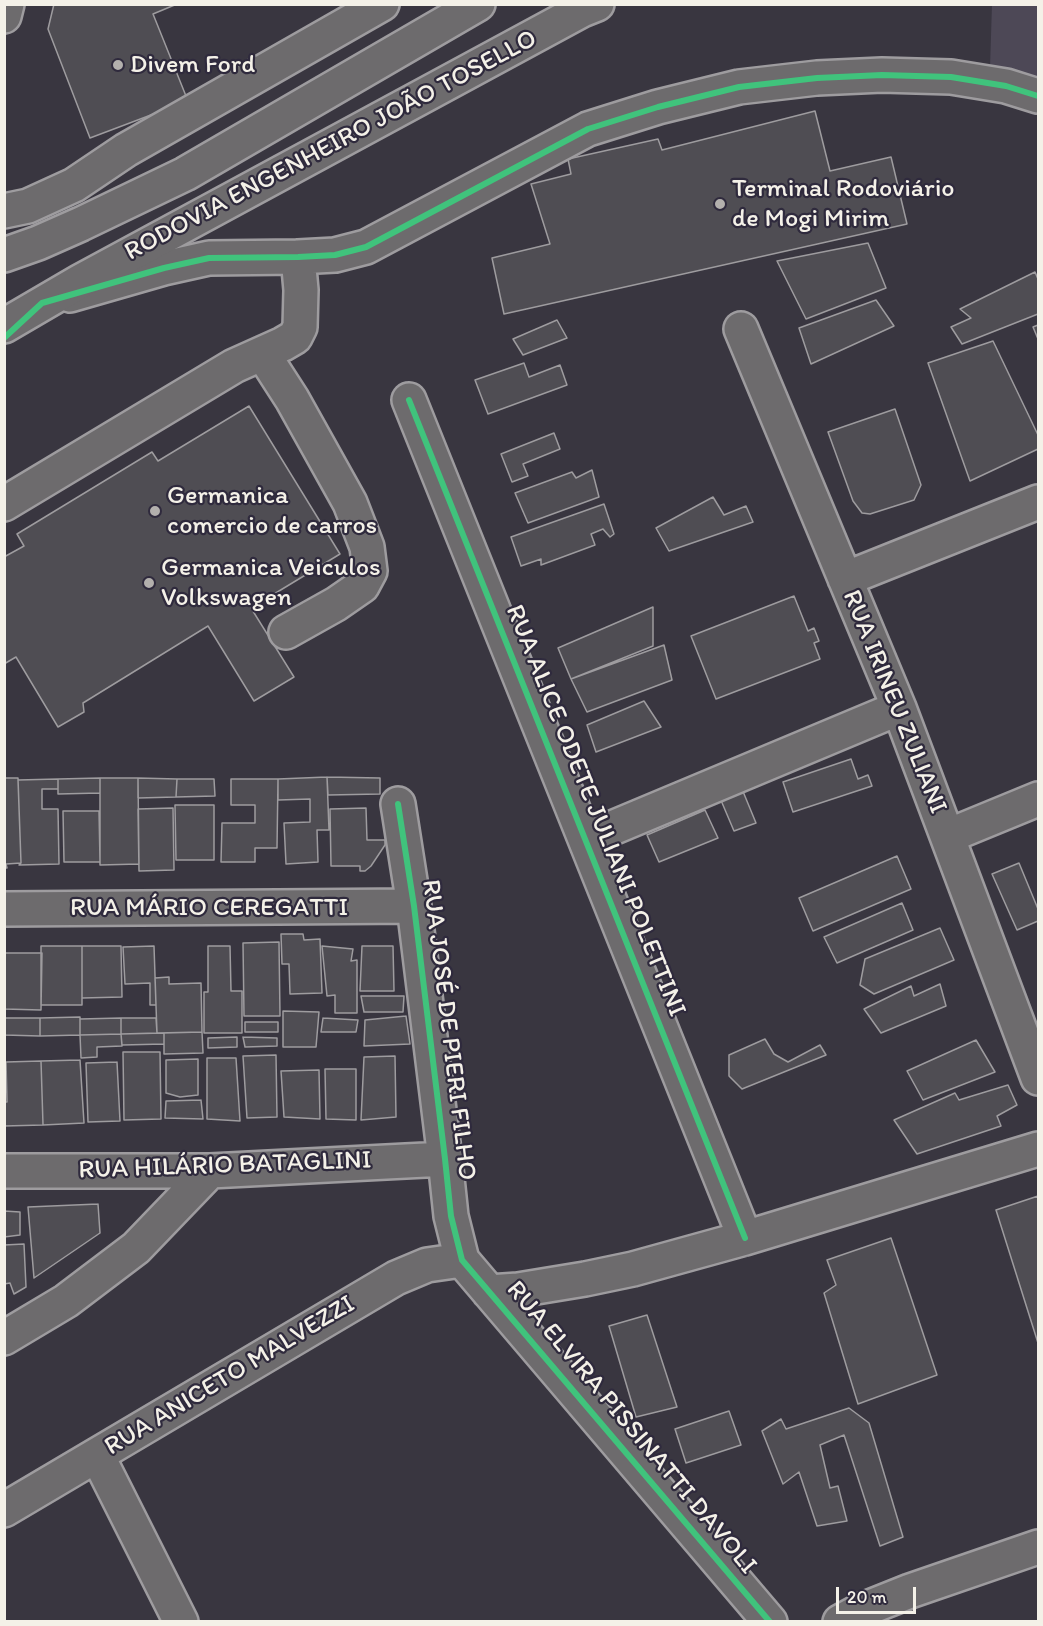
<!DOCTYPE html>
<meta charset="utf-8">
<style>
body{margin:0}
#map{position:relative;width:1043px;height:1626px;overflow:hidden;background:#393640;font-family:Itim,sans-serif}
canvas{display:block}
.frame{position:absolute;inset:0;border:6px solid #f4f1e8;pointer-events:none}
.scale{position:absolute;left:836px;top:1587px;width:80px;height:27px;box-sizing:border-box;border:3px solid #f4f1e8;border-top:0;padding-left:8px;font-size:18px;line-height:21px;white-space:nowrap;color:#f4f1e8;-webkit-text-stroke:4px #2f2a3d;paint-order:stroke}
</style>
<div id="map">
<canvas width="1043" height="1626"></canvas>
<div class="frame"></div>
<div class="scale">20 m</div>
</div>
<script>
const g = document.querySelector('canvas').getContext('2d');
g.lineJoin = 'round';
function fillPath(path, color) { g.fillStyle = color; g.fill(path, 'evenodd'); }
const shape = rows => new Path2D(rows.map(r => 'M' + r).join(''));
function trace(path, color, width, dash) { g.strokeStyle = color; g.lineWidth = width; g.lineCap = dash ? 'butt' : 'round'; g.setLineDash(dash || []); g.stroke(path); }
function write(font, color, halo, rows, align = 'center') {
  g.font = font + ' Itim,sans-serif'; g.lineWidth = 4.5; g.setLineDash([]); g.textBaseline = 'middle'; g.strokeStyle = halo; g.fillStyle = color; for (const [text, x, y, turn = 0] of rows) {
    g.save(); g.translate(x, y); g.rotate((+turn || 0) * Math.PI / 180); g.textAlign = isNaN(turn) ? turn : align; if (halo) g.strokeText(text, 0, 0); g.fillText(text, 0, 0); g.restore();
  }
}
fillPath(shape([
 [992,5,1038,5,1038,83,990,68]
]), '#4d4856');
const building = shape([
 [54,4,177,4,153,14,188,101,90,138,48,29,54,4],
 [815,111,830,171,891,157,907,224,504,314,492,258,550,244,531,184,571,174,568,159,658,139,662,150,815,111],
 [868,243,886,288,806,319,777,261,868,243],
 [1035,272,1038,279,1038,314,962,344,951,327,971,318,960,309,1035,272],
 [876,300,894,326,811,364,799,328,876,300],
 [557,320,567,338,523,355,513,339,557,320],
 [1038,325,1038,339,1033,327,1038,325],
 [993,341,1038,435,1038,449,970,481,928,363,993,341],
 [524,363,529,377,560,365,567,385,488,414,475,380,524,363],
 [249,406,340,554,251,608,294,677,254,701,208,626,83,703,84,712,58,727,16,657,4,664,4,557,24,546,17,534,152,452,158,461,249,406],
 [895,409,921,485,914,500,870,514,862,513,853,501,828,432,895,409],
 [554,433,560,449,523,464,528,476,512,482,501,454,554,433],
 [592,470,599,497,528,523,515,493,572,472,576,478,592,470],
 [713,497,724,515,746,506,753,522,669,551,656,528,713,497],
 [604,504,614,534,610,537,603,529,591,534,595,545,541,565,541,559,521,566,511,537,604,504],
 [794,596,808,631,814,628,819,641,814,643,820,659,716,699,691,636,794,596],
 [653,607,653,646,571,679,558,648,653,607],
 [664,645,672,680,587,712,571,679,664,645],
 [644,701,661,727,596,752,587,725,644,701],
 [851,759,858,779,868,775,872,786,793,812,783,782,851,759],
 [327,777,380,778,380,794,328,795,327,777],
 [327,777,329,830,317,830,318,862,286,864,284,823,310,822,310,799,278,800,278,779,327,777],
 [4,778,18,778,21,863,6,864,7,868,4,868,4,778],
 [100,778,138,778,139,864,100,865,100,778],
 [100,778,100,793,58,794,58,779,100,778],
 [138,778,177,779,176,797,138,798,138,778],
 [58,779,58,789,42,789,42,809,58,809,59,864,19,865,21,863,18,780,58,779],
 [177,779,214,779,215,796,176,797,177,779],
 [231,779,278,779,277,848,255,848,255,862,221,862,222,823,255,823,255,805,231,805,231,779],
 [742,789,756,823,734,831,720,798,742,789],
 [175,805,214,805,214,860,176,860,175,805],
 [173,808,174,870,139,871,138,809,173,808],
 [366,808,367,840,385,840,385,845,371,866,365,871,360,871,360,866,331,866,330,809,366,808],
 [705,810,718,838,659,862,647,835,705,810],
 [63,811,99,811,100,862,64,862,63,811],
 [897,856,911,889,813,931,799,898,897,856],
 [1019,863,1038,909,1038,921,1017,930,992,874,1019,863],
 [902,903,913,930,837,963,824,937,902,903],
 [940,928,954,960,874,994,860,985,865,959,940,928],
 [281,934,303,934,304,940,320,939,322,993,290,994,289,964,282,964,281,934],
 [279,942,280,1016,244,1016,243,943,279,942],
 [41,946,82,946,82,1005,41,1005,41,946],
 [82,946,121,946,122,997,82,998,82,946],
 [154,946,156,1005,150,1005,150,983,125,984,123,947,154,946],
 [208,946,230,946,231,991,242,991,242,1033,204,1033,204,992,208,992,208,946],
 [322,946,353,949,351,961,357,960,357,1013,335,1013,335,995,327,996,322,946],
 [362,946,393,946,394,991,360,991,362,946],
 [5,953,42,953,41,1010,4,1009,5,953],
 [169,977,169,984,201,983,202,1032,157,1033,155,978,169,977],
 [940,984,946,1006,881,1033,864,1009,911,986,914,996,940,984],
 [361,996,404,996,403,1012,364,1012,361,996],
 [283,1011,319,1012,316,1047,283,1047,283,1011],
 [406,1016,410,1044,364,1046,365,1020,406,1016],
 [80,1017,80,1035,40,1036,40,1018,80,1017],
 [4,1018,40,1018,40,1036,4,1035,4,1018],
 [121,1018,156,1018,157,1033,121,1034,121,1018],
 [121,1018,121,1034,80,1035,80,1019,121,1018],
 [323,1018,358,1020,356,1032,321,1032,323,1018],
 [245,1022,278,1022,278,1032,245,1032,245,1022],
 [202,1032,203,1053,164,1054,164,1033,202,1032],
 [164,1033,164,1044,122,1045,121,1034,164,1033],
 [121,1034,122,1046,97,1047,97,1057,81,1058,80,1035,121,1034],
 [237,1037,237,1047,208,1048,208,1038,237,1037],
 [243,1037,277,1038,277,1046,245,1047,243,1037],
 [765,1039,774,1054,788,1062,820,1045,826,1055,742,1089,729,1076,729,1055,765,1039],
 [976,1040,995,1072,923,1100,907,1071,976,1040],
 [123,1052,160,1052,161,1119,124,1120,123,1052],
 [276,1055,277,1117,247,1118,243,1056,276,1055],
 [395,1056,396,1117,361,1120,364,1057,395,1056],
 [207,1058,236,1058,240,1121,207,1119,207,1058],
 [198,1059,198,1095,180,1097,166,1093,166,1060,198,1059],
 [80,1060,84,1123,43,1125,41,1061,80,1060],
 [41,1061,43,1125,4,1126,4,1102,7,1102,6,1062,41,1061],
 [117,1062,120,1121,88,1122,86,1063,117,1062],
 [325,1069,356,1069,356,1120,326,1119,325,1069],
 [319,1070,320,1119,284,1117,281,1071,319,1070],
 [1008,1085,1017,1105,997,1116,1001,1126,917,1154,894,1120,955,1093,959,1100,1008,1085],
 [201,1100,203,1119,165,1118,166,1101,201,1100],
 [1038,1196,1038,1343,996,1210,1038,1196],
 [98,1204,100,1233,34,1278,28,1207,98,1204],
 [4,1211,20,1212,20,1235,4,1237,4,1211],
 [891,1238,937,1375,858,1404,824,1293,836,1285,827,1260,891,1238],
 [24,1244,26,1287,14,1294,10,1283,4,1284,4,1245,24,1244],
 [647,1315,677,1407,636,1417,609,1326,647,1315],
 [849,1408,869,1423,903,1537,880,1546,844,1435,820,1445,830,1488,838,1486,847,1521,817,1526,799,1472,783,1484,762,1431,781,1419,786,1429,849,1408],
 [729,1411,741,1445,686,1463,675,1429,729,1411]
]);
fillPath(building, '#4f4d53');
trace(building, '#9e9c9f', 1.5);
const minor = shape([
 [4,16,7,4],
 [4,211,28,206,74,185,126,150,382,4],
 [70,295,164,268,209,258,298,257,335,255,366,247,588,129,658,107,739,87,817,78,882,75,951,77,1006,86,1038,96],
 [741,329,899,708,1038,1078],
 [263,354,292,399,350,503,367,547,370,571,362,586,336,604,286,632],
 [409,400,745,1238],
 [4,504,234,366,283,344,295,337,300,327,301,290,298,257],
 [845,579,1038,502],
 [398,804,414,906,445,1159,451,1216,462,1260,770,1622],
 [948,836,1038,799],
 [586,839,899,708],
 [4,909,414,906],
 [4,1171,210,1171,445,1159],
 [489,1292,518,1290,585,1279,633,1269,745,1238,1038,1149],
 [4,1338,66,1301,136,1248,210,1171],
 [97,1455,181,1622],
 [4,1510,396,1278,427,1265,462,1260],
 [840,1622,860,1611,910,1591,1038,1547]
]);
const major = shape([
 [4,255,38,243,81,224,185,174,478,4],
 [4,326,81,281,582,10,597,4]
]);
trace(minor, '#9e9c9f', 38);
trace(major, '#9e9c9f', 38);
trace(minor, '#6d6b6d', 33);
trace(major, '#6d6b6d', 33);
trace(shape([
 [4,338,42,303,164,268,209,258,298,257,335,255,366,247,588,129,658,107,739,87,817,78,882,75,951,77,1006,86,1038,96],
 [409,400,745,1238],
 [398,804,414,906,445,1159,451,1216,462,1260,770,1622]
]), '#40c37c', 6);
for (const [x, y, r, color] of [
 [118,65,6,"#b3b0ad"],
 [720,204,6,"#b3b0ad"],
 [155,511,6,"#b3b0ad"],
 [149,583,6,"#b3b0ad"]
]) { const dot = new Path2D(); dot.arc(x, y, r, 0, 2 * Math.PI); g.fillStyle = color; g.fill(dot); trace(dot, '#2f2a3d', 2); }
write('26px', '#f4f1e8', '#2f2a3d', [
 ["Divem Ford",130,65],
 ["Terminal Rodoviário",732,189],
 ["de Mogi Mirim",732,219],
 ["Germanica",167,496],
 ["comercio de carros",167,526],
 ["Germanica Veiculos",161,568],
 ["Volkswagen",161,598]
], 'left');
write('26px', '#f4f1e8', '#2f2a3d', [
 ["RODOVIA ENGENHEIRO JOÃO TOSELLO",331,146,-28],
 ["RUA IRINEU ZULIANI",894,702,68],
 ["RUA ALICE ODETE JULIANI POLETTINI",595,811,68],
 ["RUA MÁRIO CEREGATTI",209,908],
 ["RUA JOSÉ DE PIERI FILHO",448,1030,83],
 ["RUA HILÁRIO BATAGLINI",225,1166,-2],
 ["RUA ANICETO MALVEZZI",230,1376,-31],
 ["RUA ELVIRA PISSINATTI DAVOLI",631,1428,50]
]);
</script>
